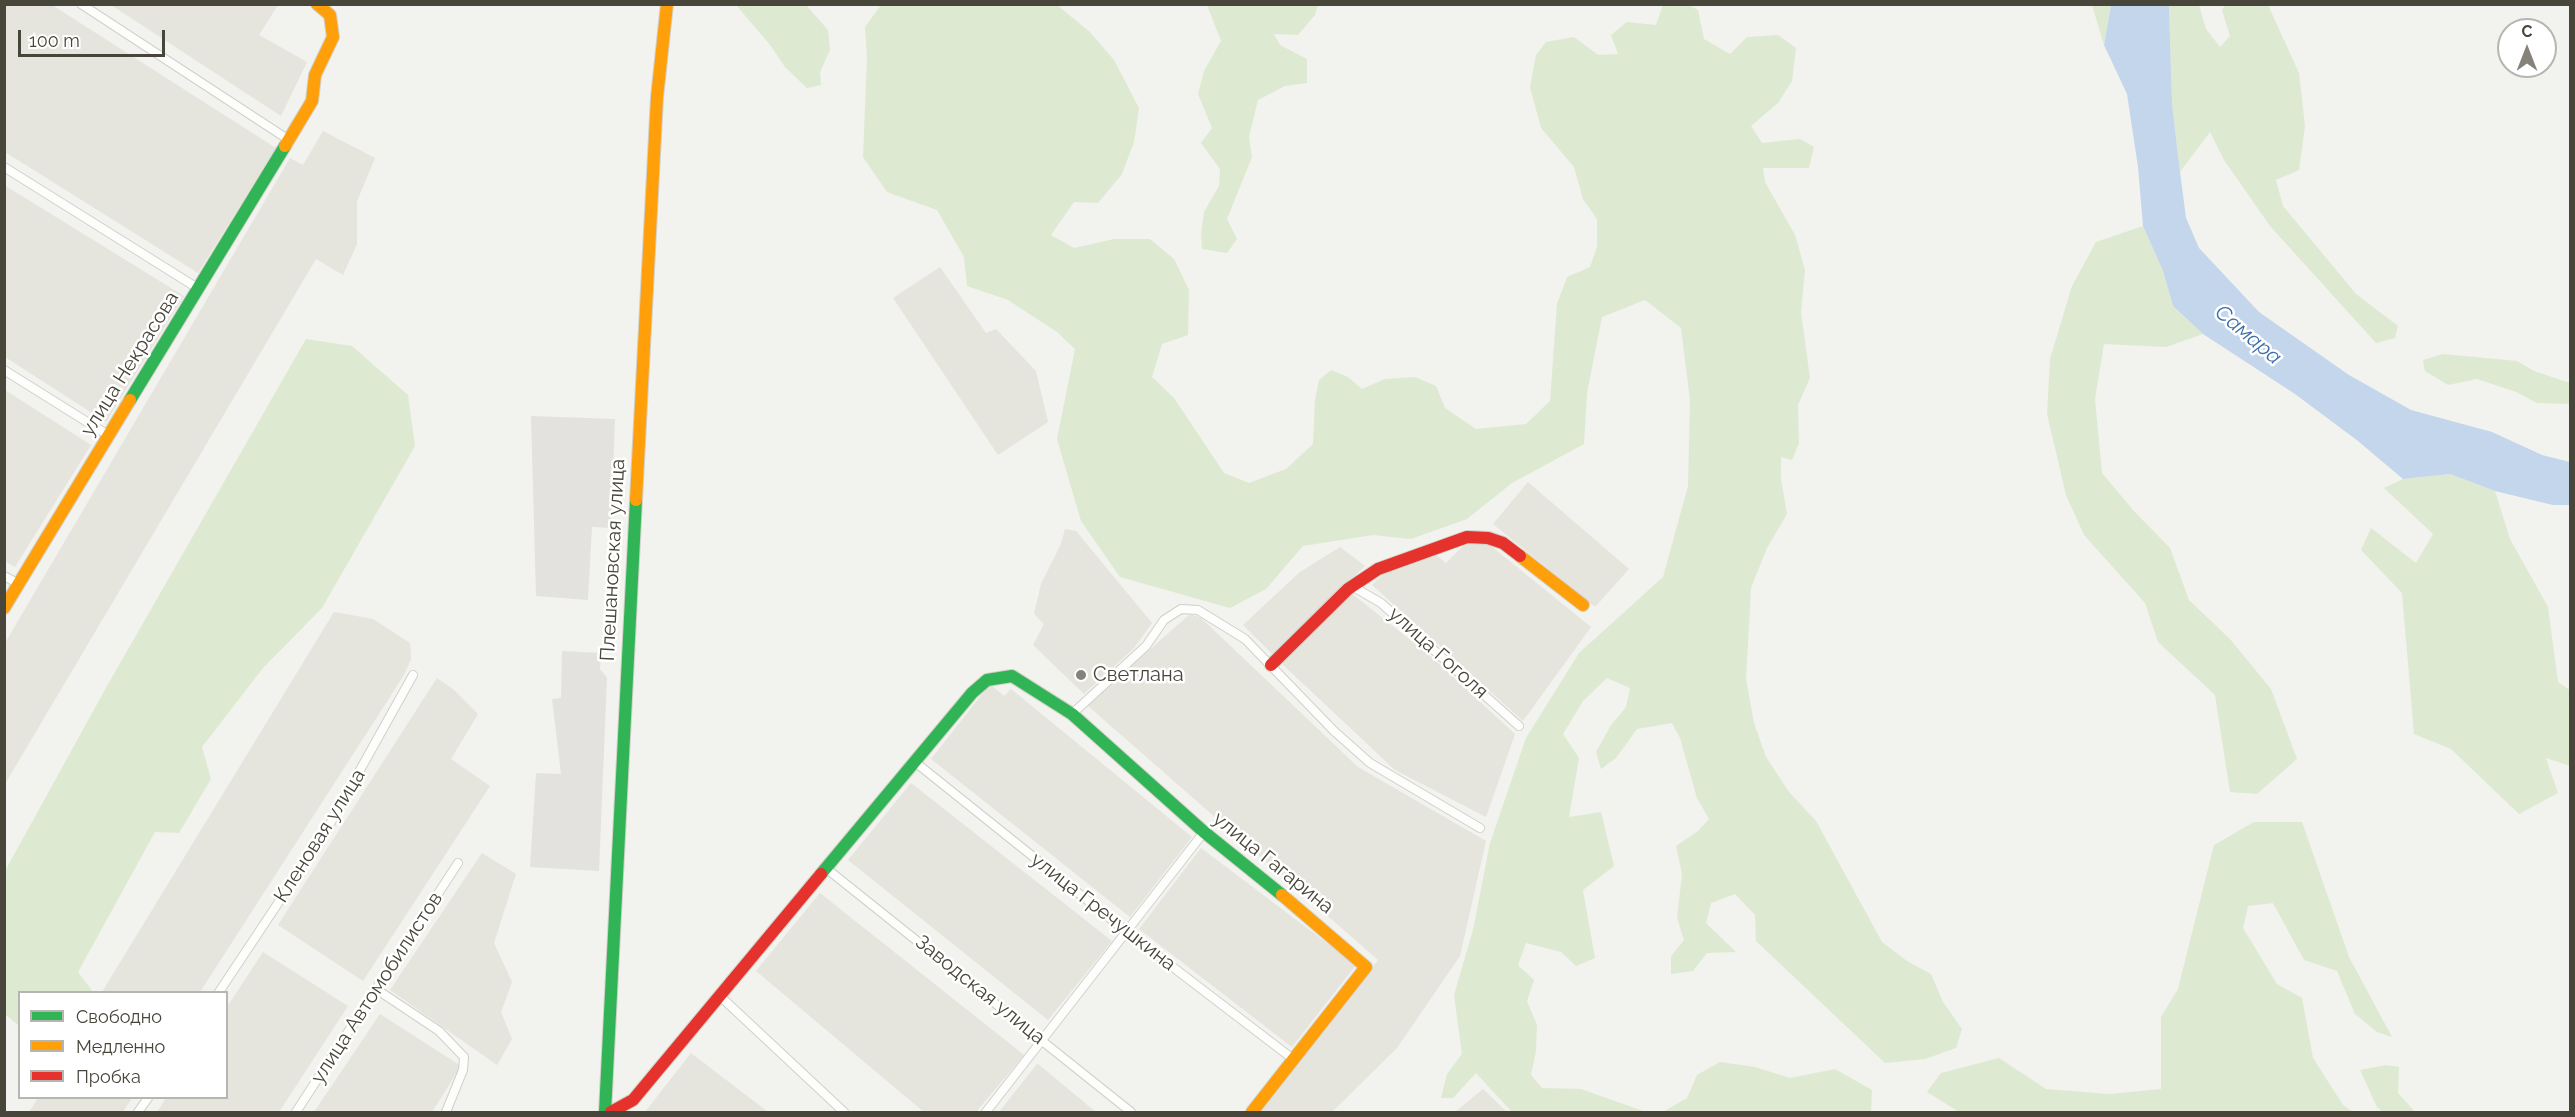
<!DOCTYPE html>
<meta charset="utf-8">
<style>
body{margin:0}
#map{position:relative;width:2575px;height:1117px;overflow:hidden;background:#f2f2ee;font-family:Raleway,sans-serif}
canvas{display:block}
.frame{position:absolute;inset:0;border:6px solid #48453a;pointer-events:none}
.legend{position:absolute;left:18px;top:991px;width:210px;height:108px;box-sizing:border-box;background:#fff;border:2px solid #b6b5b0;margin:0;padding:8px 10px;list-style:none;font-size:18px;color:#48453a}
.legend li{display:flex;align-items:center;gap:12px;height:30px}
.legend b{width:30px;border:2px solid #b6b5b0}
.north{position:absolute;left:2497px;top:18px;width:60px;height:60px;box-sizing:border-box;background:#fff;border:2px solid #b6b5b0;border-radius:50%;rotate:0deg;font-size:16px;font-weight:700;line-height:24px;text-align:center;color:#48453a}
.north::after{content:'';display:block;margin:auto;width:21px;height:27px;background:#848279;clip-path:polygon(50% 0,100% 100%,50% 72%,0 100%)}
.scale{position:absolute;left:18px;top:30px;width:147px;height:27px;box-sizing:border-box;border:3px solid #48453a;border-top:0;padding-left:8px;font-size:18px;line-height:21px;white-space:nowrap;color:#48453a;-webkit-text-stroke:4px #fff;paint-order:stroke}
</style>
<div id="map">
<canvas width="2575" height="1117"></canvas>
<div class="frame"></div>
<ul class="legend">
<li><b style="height:8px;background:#30b455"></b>Свободно</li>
<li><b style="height:8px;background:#ff9f0a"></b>Медленно</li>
<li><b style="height:8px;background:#e5322d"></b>Пробка</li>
</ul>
<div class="north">С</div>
<div class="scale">100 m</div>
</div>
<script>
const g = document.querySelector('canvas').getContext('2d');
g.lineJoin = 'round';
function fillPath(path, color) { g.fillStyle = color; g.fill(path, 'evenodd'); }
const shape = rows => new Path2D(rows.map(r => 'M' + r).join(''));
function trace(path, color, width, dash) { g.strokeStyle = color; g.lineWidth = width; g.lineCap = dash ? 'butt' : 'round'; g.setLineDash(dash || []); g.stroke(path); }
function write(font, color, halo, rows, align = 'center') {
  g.font = font + ' Raleway,sans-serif'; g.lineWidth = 5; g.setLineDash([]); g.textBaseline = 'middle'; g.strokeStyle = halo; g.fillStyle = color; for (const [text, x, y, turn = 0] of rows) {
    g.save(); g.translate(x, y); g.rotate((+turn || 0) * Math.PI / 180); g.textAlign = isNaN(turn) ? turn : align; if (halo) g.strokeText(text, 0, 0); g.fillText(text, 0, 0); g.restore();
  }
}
fillPath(shape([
 [4,5,52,5,276,148,198,273,5,152],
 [111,5,278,5,259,35,307,62,281,116],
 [323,131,375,158,357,201,357,244,343,275,316,259,5,784,5,643,290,158,303,165],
 [4,185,184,296,106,422,5,357],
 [940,267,986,333,996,329,1036,371,1048,422,998,455,893,298],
 [5,390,91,445,15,567,5,561],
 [1528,482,1629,569,1595,607,1493,524],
 [1065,529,1076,531,1152,623,1134,648,1084,694,1033,645,1044,624,1034,614,1041,584,1061,544],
 [1486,542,1591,627,1523,721,1372,585,1383,574,1435,554,1446,563,1465,544],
 [1340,547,1365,566,1273,655,1243,625,1300,572],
 [1351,593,1428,654,1515,734,1486,817,1395,770,1280,662],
 [334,612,373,619,410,643,411,659,404,675,200,992,102,992],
 [1190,614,1201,618,1358,767,1486,841,1460,956,1397,1048,1332,1112,1261,1112,1378,960,1087,705],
 [437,678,454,690,478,714,451,759,490,786,363,981,278,925],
 [990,684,1004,696,1011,689,1192,837,1130,917,931,759],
 [911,783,1112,941,1048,1020,848,860],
 [1201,848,1356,965,1292,1047,1139,929],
 [482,853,516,874,494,943,512,982,501,1012,512,1039,497,1065,390,990],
 [820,893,1024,1055,976,1112,924,1112,756,971],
 [263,952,348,1006,279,1112,157,1112,166,1098,226,1098,227,1007],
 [380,1014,461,1066,432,1112,314,1112],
 [691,1053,768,1112,645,1112],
 [1037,1064,1038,1064,1096,1112,999,1112],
 [1483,1089,1507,1112,1455,1112],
 [38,1098,132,1098,123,1112,29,1112]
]), '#e5e4dd');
fillPath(shape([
 [531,416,615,419,611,528,592,527,588,600,536,596],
 [562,651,601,653,600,669,607,678,599,871,530,867,536,773,561,774,552,699,561,698]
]), '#e4e2de');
fillPath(shape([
 [1687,4,1698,10,1704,39,1730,54,1747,37,1778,35,1796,48,1792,81,1778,103,1751,126,1762,143,1800,139,1814,147,1809,168,1763,168,1765,182,1795,235,1805,270,1801,312,1810,378,1798,405,1799,443,1792,460,1781,457,1781,479,1787,514,1767,548,1751,588,1746,679,1754,723,1766,757,1789,792,1816,821,1882,942,1907,961,1931,974,1943,1002,1962,1029,1956,1048,1925,1059,1885,1063,1756,941,1755,915,1735,894,1711,903,1706,923,1736,952,1707,953,1693,971,1671,974,1671,956,1684,940,1677,918,1682,874,1676,846,1698,831,1709,819,1697,798,1680,738,1672,723,1637,729,1616,758,1601,769,1596,752,1611,725,1626,707,1630,688,1607,678,1583,701,1563,734,1579,758,1569,817,1601,812,1614,866,1583,890,1595,958,1576,966,1561,952,1526,943,1518,965,1534,980,1527,1001,1537,1025,1536,1051,1531,1075,1542,1088,1581,1089,1646,1112,1512,1112,1476,1073,1453,1098,1441,1098,1447,1074,1462,1054,1454,995,1473,930,1490,843,1526,738,1579,653,1663,577,1688,486,1690,400,1681,328,1645,300,1602,317,1587,393,1584,444,1512,483,1467,519,1411,539,1373,535,1303,546,1266,589,1230,608,1120,577,1081,521,1057,439,1075,349,1057,332,1008,300,967,286,964,257,937,210,887,192,863,157,867,57,865,27,881,5,1057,5,1090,32,1114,60,1139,108,1134,142,1122,174,1098,203,1074,202,1051,235,1074,248,1114,239,1150,239,1174,259,1189,290,1188,335,1162,344,1152,377,1174,398,1224,473,1249,483,1286,469,1313,444,1315,400,1319,380,1331,370,1348,377,1362,389,1385,379,1415,377,1436,386,1445,408,1476,429,1526,424,1550,401,1557,304,1567,277,1590,267,1597,247,1597,219,1583,199,1574,167,1541,128,1530,87,1536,55,1546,42,1574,37,1598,55,1618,54,1611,35,1627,22,1656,25,1663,5],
 [736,5,806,5,828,30,830,50,820,72,821,85,807,88,785,67,771,46],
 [1207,5,1318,5,1315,15,1298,35,1274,34,1280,45,1307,59,1307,83,1285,86,1258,100,1249,137,1252,157,1227,219,1237,239,1227,253,1202,249,1201,234,1204,212,1219,186,1220,169,1201,143,1212,128,1198,94,1204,71,1221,41],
 [2092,5,2111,5,2104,45],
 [2169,5,2199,5,2206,29,2220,47,2230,36,2222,10,2225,5,2268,5,2299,73,2305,126,2299,170,2276,180,2283,206,2356,294,2398,326,2395,338,2376,343,2270,226,2224,160,2210,132,2180,172,2172,104],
 [2143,226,2163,271,2173,306,2203,334,2166,347,2104,344,2095,399,2102,473,2133,510,2170,548,2189,600,2230,639,2271,689,2297,759,2257,794,2230,792,2215,695,2158,642,2145,603,2084,535,2066,495,2047,414,2050,359,2072,286,2096,242],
 [306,339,352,346,408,395,415,446,322,608,263,668,202,747,211,779,179,833,155,832,78,972,93,992,20,992,19,1026,5,1014,5,871,107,686],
 [2443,354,2517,361,2534,371,2570,383,2570,404,2537,403,2516,392,2477,379,2448,385,2425,371,2423,360],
 [2450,474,2495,491,2510,539,2548,607,2558,682,2570,690,2570,766,2546,758,2558,793,2519,814,2451,749,2414,734,2402,593,2361,550,2371,528,2416,563,2433,534,2384,488,2403,479],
 [2254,822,2302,822,2349,957,2392,1037,2377,1032,2355,1014,2337,971,2304,960,2273,903,2248,906,2243,928,2277,984,2302,998,2313,1058,2343,1105,2353,1112,1959,1112,1927,1092,1941,1073,1999,1058,2046,1089,2109,1094,2161,1089,2161,1017,2178,989,2214,845],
 [1720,1062,1755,1067,1790,1078,1835,1069,1872,1090,1871,1112,1663,1112,1687,1098,1697,1075],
 [2386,1065,2399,1067,2398,1093,2415,1112,2383,1112,2377,1107,2360,1070]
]), '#ddead1');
fillPath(shape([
 [2111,5,2169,5,2172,104,2180,172,2186,218,2199,248,2259,312,2349,375,2411,410,2492,432,2542,455,2570,462,2570,505,2553,505,2495,491,2450,474,2403,479,2358,441,2295,394,2203,334,2173,306,2163,271,2143,226,2138,167,2127,94,2104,45]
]), '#c4d6eb');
const street = shape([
 [81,4,289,140],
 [4,167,199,289],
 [4,370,108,435],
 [4,576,19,584],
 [1352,586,1381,603,1519,726],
 [1072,714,1146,646,1164,620,1181,609,1198,610,1245,639,1334,731,1370,763,1480,828],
 [915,762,1127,932,1293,1059],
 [827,869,1131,1112],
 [376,989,439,1031,464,1057,463,1070,446,1112],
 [219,992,326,831,413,675],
 [721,997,844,1112],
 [138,1112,148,1098],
 [296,1112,458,863],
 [986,1112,1204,832]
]);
const fast = shape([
 [130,400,285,146],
 [821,874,972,693,987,680,1012,676,1072,714,1204,832,1282,895],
 [605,1112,636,500]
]);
const slow = shape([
 [285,146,312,101,315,75,333,37,330,15,317,4],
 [636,500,657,97,667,4],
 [1520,556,1583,605],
 [4,608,130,400],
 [1252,1112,1366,967,1282,895]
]);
const jam = shape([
 [1271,665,1348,589,1378,569,1467,537,1488,538,1503,543,1520,556],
 [611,1112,633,1100,821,874]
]);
trace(street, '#d0d0cb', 10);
trace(fast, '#d2d1c8', 14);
trace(slow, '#d2d1c8', 14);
trace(jam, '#d2d1c8', 14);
trace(street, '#fdfdfc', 8);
trace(fast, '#30b455', 12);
trace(slow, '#ff9f0a', 12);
trace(jam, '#e5322d', 12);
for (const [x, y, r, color] of [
 [1081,675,6,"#848279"]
]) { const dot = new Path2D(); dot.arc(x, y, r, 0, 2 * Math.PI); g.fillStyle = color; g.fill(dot); trace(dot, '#fff', 2); }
write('20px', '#48453a', '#fff', [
 ["улица Некрасова",130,364,-58],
 ["Плешановская улица",613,560,-87],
 ["улица Гоголя",1438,653,42],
 ["Кленовая улица",320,836,-58],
 ["улица Гагарина",1273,863,39],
 ["улица Гречушкина",1103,912,38],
 ["улица Автомобилистов",377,988,-57],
 ["Заводская улица",980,990,39]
]);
write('20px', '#48453a', '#fff', [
 ["Светлана",1093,675]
], 'left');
write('italic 21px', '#3e6eaa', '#fff', [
 ["Самара",2248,335,40]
]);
</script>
